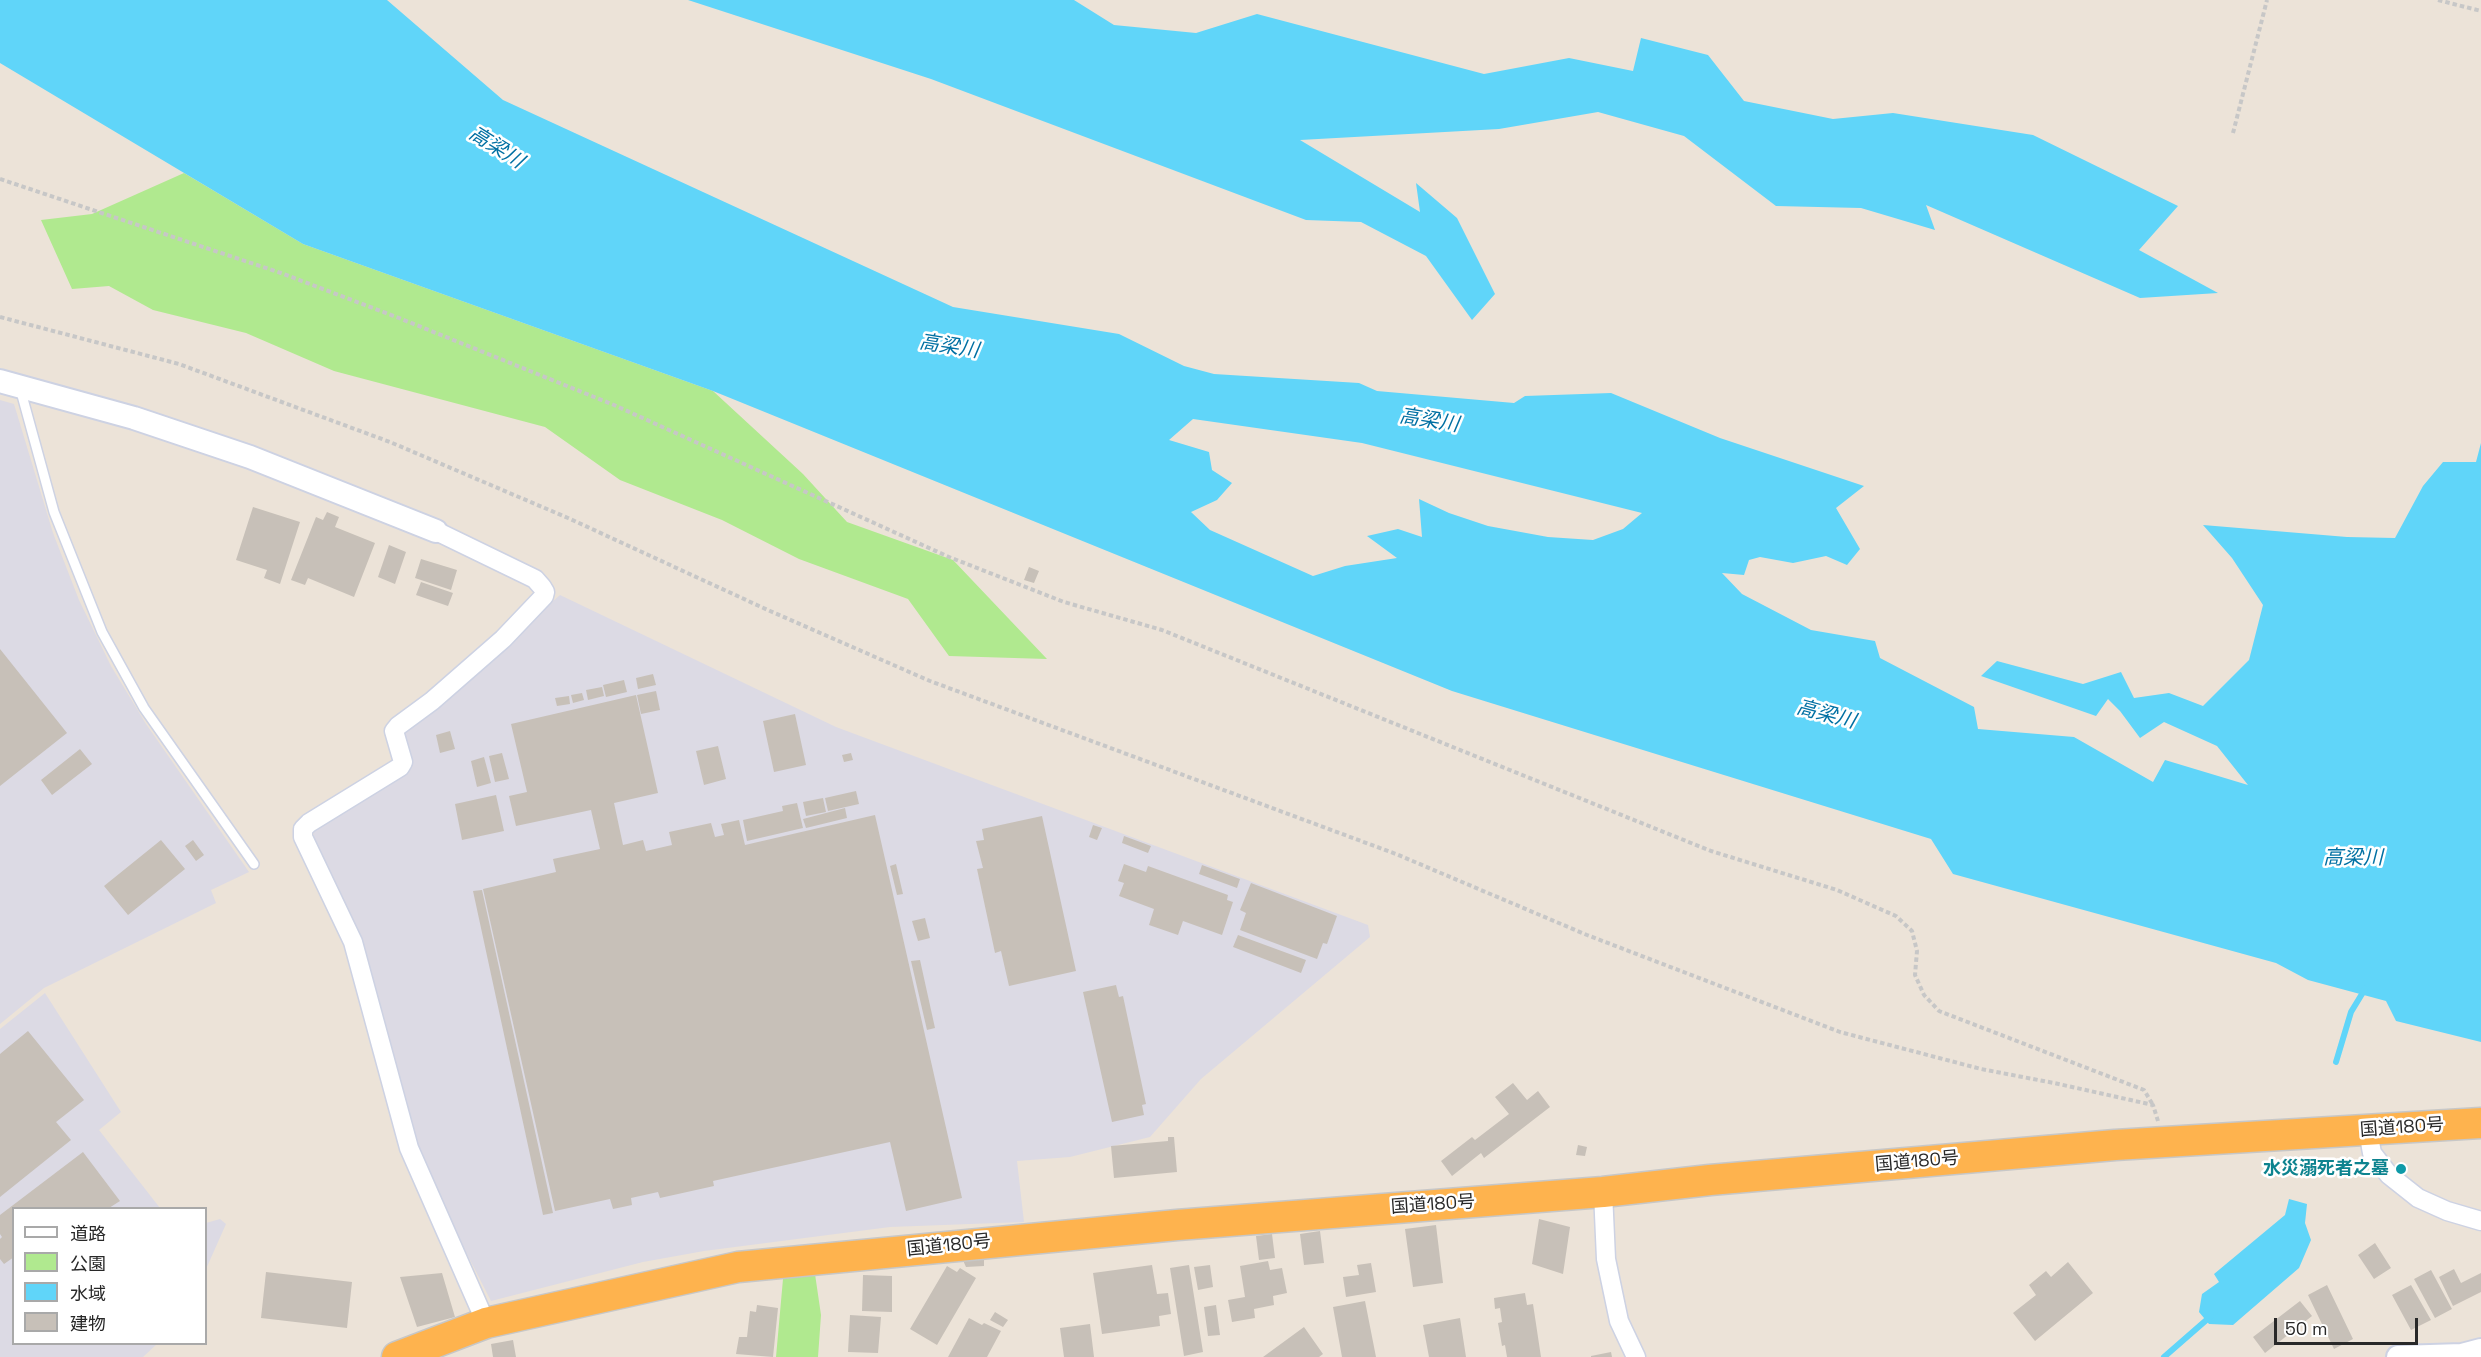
<!DOCTYPE html>
<meta charset="utf-8">
<style>
body{margin:0}
#map{position:relative;width:2481px;height:1357px;overflow:hidden;background:#ece3d8;font-family:"Space Grotesk","Noto Sans JP",sans-serif}
canvas{display:block}
.legend{position:absolute;left:12px;top:1207px;width:195px;height:138px;box-sizing:border-box;background:#fff;border:2px solid #a9a9a9;margin:0;padding:8px 10px;list-style:none;font-size:18px;color:#282828}
.legend li{display:flex;align-items:center;gap:12px;height:30px}
.legend b{width:30px;border:2px solid #a9a9a9}
.scale{position:absolute;left:2274px;top:1318px;width:144px;height:27px;box-sizing:border-box;border:3px solid #282828;border-top:0;padding-left:8px;font-size:18px;line-height:21px;white-space:nowrap;color:#282828;-webkit-text-stroke:4px #fff;paint-order:stroke}
</style>
<div id="map">
<canvas width="2481" height="1357"></canvas>
<ul class="legend">
<li><b style="height:8px;background:#fff"></b>道路</li>
<li><b style="height:16px;background:#b0e98f"></b>公園</li>
<li><b style="height:16px;background:#60d5f9"></b>水域</li>
<li><b style="height:16px;background:#c7c0b8"></b>建物</li>
</ul>
<div class="scale">50 m</div>
</div>
<script>
const g = document.querySelector('canvas').getContext('2d');
g.lineJoin = 'round';
function fillPath(path, color) { g.fillStyle = color; g.fill(path, 'evenodd'); }
const shape = rows => new Path2D(rows.map(r => 'M' + r).join(''));
function trace(path, color, width, dash) { g.strokeStyle = color; g.lineWidth = width; g.lineCap = dash ? 'butt' : 'round'; g.setLineDash(dash || []); g.stroke(path); }
function write(font, color, halo, rows, align = 'center') {
  g.font = font + ' "Space Grotesk","Noto Sans JP",sans-serif'; g.lineWidth = 5; g.setLineDash([]); g.textBaseline = 'middle'; g.strokeStyle = halo; g.fillStyle = color; for (const [text, x, y, turn = 0] of rows) {
    g.save(); g.translate(x, y); g.rotate((+turn || 0) * Math.PI / 180); g.textAlign = isNaN(turn) ? turn : align; if (halo) g.strokeText(text, 0, 0); g.fillText(text, 0, 0); g.restore();
  }
}
fillPath(shape([
 [0,400,14,404,53,533,79,600,111,666,146,724,249,872,211,890,216,903,44,988,0,1024],
 [560,595,836,727,1368,925,1370,937,1201,1079,1150,1137,1070,1157,1017,1161,1024,1222,890,1227,704,1251,643,1262,491,1301,420,1162,369,965,353,922,313,841,315,827,406,771,403,739,404,730,419,720],
 [45,993,121,1112,99,1130,160,1208,14,1208,14,1344,157,1344,143,1357,0,1357,0,1029],
 [220,1219,226,1224,206,1269,206,1223]
]), '#dcdae4');
fillPath(shape([
 [184,173,303,244,713,391,803,474,847,522,953,560,1047,659,949,656,908,599,799,559,722,520,620,480,545,427,334,371,246,333,153,310,109,286,72,289,41,220,92,214],
 [815,1274,821,1315,818,1357,776,1357,783,1279]
]), '#b0e98f');
fillPath(shape([
 [0,0,387,0,503,100,953,307,1119,334,1184,366,1214,374,1359,383,1377,391,1514,403,1525,396,1611,393,1720,438,1864,486,1836,508,1860,549,1847,565,1826,556,1793,563,1760,557,1749,560,1744,575,1722,573,1742,594,1811,630,1875,641,1880,658,1974,707,1978,729,2074,737,2153,782,2165,760,2248,785,2217,746,2164,722,2140,738,2120,711,2108,699,2096,716,1981,676,1997,661,2083,684,2121,672,2134,698,2169,693,2203,706,2249,660,2263,605,2232,558,2203,525,2347,537,2395,538,2423,486,2443,462,2476,462,2481,443,2481,1042,2396,1021,2386,1001,2308,980,2276,963,1953,874,1931,839,1452,691,713,391,303,244,0,63],
 [1193,419,1362,443,1642,513,1623,529,1593,540,1548,537,1488,526,1449,513,1419,499,1422,537,1398,529,1367,536,1397,558,1345,566,1313,576,1210,530,1191,512,1217,500,1232,483,1212,470,1209,452,1169,440],
 [688,0,1074,0,1114,25,1196,33,1257,14,1484,74,1569,58,1633,71,1641,38,1708,55,1744,101,1833,119,1893,113,2033,135,2178,206,2139,250,2218,293,2140,298,1926,205,1935,230,1861,208,1776,206,1684,136,1598,112,1499,129,1300,140,1420,212,1416,183,1457,218,1495,294,1472,320,1426,256,1361,222,1306,220,931,79],
 [2289,1199,2307,1204,2305,1223,2311,1240,2299,1268,2233,1325,2209,1324,2199,1312,2202,1294,2219,1282,2214,1274,2285,1215]
]), '#60d5f9');
trace(shape([
 [2336,1062,2351,1012,2365,989],
 [2164,1357,2211,1316]
]), '#60d5f9', 6);
fillPath(shape([
 [253,507,300,522,280,584,264,578,267,570,236,560],
 [327,512,339,517,335,527,375,543,354,597,308,578,305,585,291,580,316,517,323,520],
 [389,545,406,552,395,584,378,577],
 [421,559,457,570,451,590,415,578],
 [1029,567,1039,571,1034,583,1024,580],
 [421,582,453,593,448,606,416,595],
 [0,649,67,733,0,786],
 [653,674,656,685,638,689,636,678],
 [624,680,627,692,606,697,603,685],
 [602,687,604,696,588,700,586,690],
 [656,691,660,710,641,714,637,695],
 [582,693,584,700,573,703,571,695],
 [636,695,658,793,614,803,623,845,643,840,646,851,672,845,669,832,711,823,715,837,724,835,721,824,739,820,745,845,875,815,962,1198,906,1211,890,1142,713,1181,714,1186,660,1198,658,1192,631,1198,632,1205,613,1209,610,1199,555,1211,483,889,556,872,553,859,600,849,591,810,516,826,509,796,527,792,511,724],
 [569,696,570,704,557,706,555,698],
 [795,714,806,765,774,772,763,721],
 [450,731,455,749,440,753,436,735],
 [718,746,726,779,704,785,696,751],
 [80,749,92,764,52,795,41,780],
 [502,753,509,779,495,782,489,756],
 [851,753,853,760,844,762,842,755],
 [484,757,491,783,477,787,471,761],
 [856,791,859,804,828,811,825,798],
 [496,795,504,831,462,840,455,804],
 [823,798,826,812,806,816,803,802],
 [797,803,803,828,747,841,743,820,783,811,782,806],
 [845,808,847,818,806,828,803,819],
 [1042,816,1076,971,1009,986,1001,951,995,953,977,869,983,868,976,841,984,840,982,829],
 [1093,825,1102,828,1097,840,1089,837],
 [1124,836,1151,846,1148,853,1122,843],
 [161,840,185,869,128,915,104,886],
 [193,840,204,855,196,861,185,846],
 [896,864,903,894,897,895,890,866],
 [1124,864,1146,872,1148,866,1228,895,1227,900,1233,902,1222,935,1183,921,1178,935,1149,925,1154,909,1119,896,1124,883,1118,881],
 [1202,865,1240,879,1237,888,1199,874],
 [1251,883,1337,916,1327,944,1323,943,1317,959,1240,930,1246,913,1240,910],
 [482,890,553,1213,543,1215,473,891],
 [925,918,930,938,918,941,912,921],
 [1238,935,1306,960,1301,973,1233,947],
 [920,960,935,1028,927,1030,911,961],
 [1116,985,1119,997,1123,996,1146,1104,1142,1105,1144,1115,1112,1122,1083,992],
 [28,1031,84,1100,56,1122,71,1140,0,1197,0,1054],
 [1513,1083,1527,1100,1538,1091,1550,1107,1484,1158,1481,1153,1452,1176,1441,1161,1472,1137,1475,1140,1509,1114,1495,1097],
 [1168,1137,1174,1137,1177,1172,1114,1178,1111,1146,1168,1141],
 [1578,1145,1587,1147,1585,1156,1576,1155],
 [83,1152,120,1201,109,1208,14,1208,14,1257,4,1264,0,1259,0,1239,2,1237,0,1234,0,1215],
 [1539,1219,1570,1227,1563,1274,1532,1264],
 [1436,1225,1443,1283,1413,1287,1405,1229],
 [1320,1231,1324,1263,1304,1265,1300,1234],
 [1272,1234,1275,1258,1259,1260,1256,1236],
 [2375,1243,2391,1268,2374,1279,2358,1255],
 [961,1256,984,1259,984,1266,966,1267],
 [1268,1261,1270,1270,1282,1268,1287,1293,1273,1296,1274,1305,1254,1309,1255,1318,1232,1322,1228,1300,1245,1297,1240,1266],
 [2068,1262,2093,1293,2035,1341,2013,1313,2036,1295,2029,1285,2046,1271,2051,1277],
 [1371,1263,1376,1292,1346,1297,1343,1277,1359,1275,1357,1265],
 [1152,1265,1157,1294,1168,1293,1171,1314,1159,1316,1160,1326,1102,1334,1093,1273],
 [1189,1265,1203,1352,1184,1356,1170,1268],
 [1210,1265,1213,1287,1198,1290,1194,1267],
 [947,1266,957,1272,960,1268,976,1278,937,1345,910,1329],
 [2454,1269,2461,1283,2481,1273,2481,1292,2453,1306,2439,1277],
 [2431,1270,2452,1309,2435,1318,2414,1279],
 [266,1272,352,1282,347,1328,261,1318],
 [442,1273,455,1317,417,1327,400,1277],
 [863,1275,892,1276,892,1312,862,1311],
 [2327,1285,2353,1339,2334,1349,2308,1295],
 [2411,1285,2431,1320,2411,1330,2392,1295],
 [1525,1293,1527,1305,1533,1304,1541,1357,1507,1357,1505,1345,1502,1346,1498,1323,1502,1322,1500,1308,1495,1309,1494,1298],
 [1365,1301,1376,1357,1342,1357,1333,1307],
 [2300,1301,2312,1316,2265,1353,2253,1337],
 [757,1305,778,1308,773,1357,736,1354,739,1337,747,1337,750,1311,756,1312],
 [1216,1305,1220,1335,1208,1336,1204,1307],
 [995,1312,1008,1320,1003,1327,990,1320],
 [850,1315,881,1317,878,1353,848,1352],
 [969,1318,982,1325,984,1323,1001,1331,987,1357,948,1357],
 [1460,1318,1466,1357,1429,1357,1423,1325],
 [1090,1324,1094,1357,1064,1357,1060,1328],
 [1304,1327,1323,1354,1319,1357,1263,1357],
 [513,1340,516,1357,493,1357,491,1344],
 [1611,1352,1612,1357,1591,1357,1591,1356]
]), '#c7c0b8');
const service = shape([
 [20,388,54,512,102,632,144,708,254,864]
]);
const minor = shape([
 [436,531,535,579,542,587,545,592,544,596,503,639,432,701,398,726,394,731,403,762,400,767,309,823,303,829,303,837,353,942,409,1148,486,1323],
 [2368,1131,2372,1153,2389,1175,2418,1198,2447,1211,2481,1221],
 [1603,1192,1606,1259,1619,1321,1636,1357]
]);
const tertiary = shape([
 [0,381,134,418,250,457,436,531],
 [2398,1357,2462,1355,2481,1350]
]);
const trunk = shape([
 [397,1357,486,1323,738,1267,1177,1225,1603,1192,1710,1180,2115,1145,2481,1123]
]);
trace(service, '#cdd2e3', 12);
trace(minor, '#cdd2e3', 21);
trace(tertiary, '#cdd2e3', 26);
trace(trunk, '#c7c7c7', 33);
trace(shape([
 [2438,0,2481,11],
 [2233,133,2267,0],
 [0,179,281,273,399,318,614,405,949,557,1064,602,1162,630,1711,851,1837,890,1896,916,1912,931,1917,951,1915,975,1924,995,1939,1011,2144,1090,2153,1105],
 [0,317,179,364,390,442,568,518,770,611,930,681,1396,854,1587,935,1840,1032,1981,1069,2054,1083,2153,1105,2158,1121]
]), '#c7c7c7', 4, [4.5, 3]);
trace(service, '#fff', 9);
trace(minor, '#fff', 18);
trace(tertiary, '#fff', 22);
trace(trunk, '#feb34e', 30);
for (const [x, y, r, color] of [
 [2401,1169,6,"#0f9aa8"]
]) { const dot = new Path2D(); dot.arc(x, y, r, 0, 2 * Math.PI); g.fillStyle = color; g.fill(dot); trace(dot, '#fff', 2); }
write('18px', '#282828', '#fff', [
 ["国道180号",2402,1128,-4],
 ["国道180号",1917,1162,-5],
 ["国道180号",1433,1205,-4],
 ["国道180号",949,1246,-6]
]);
write('bold 18px', '#0d838f', '#fff', [
 ["水災溺死者之墓",2389,1169]
], 'right');
write('italic 20px', '#0170a3', '#fff', [
 ["高梁川",496,148,32],
 ["高梁川",949,347,9],
 ["高梁川",1429,421,9],
 ["高梁川",1826,715,15],
 ["高梁川",2353,859]
]);
</script>
